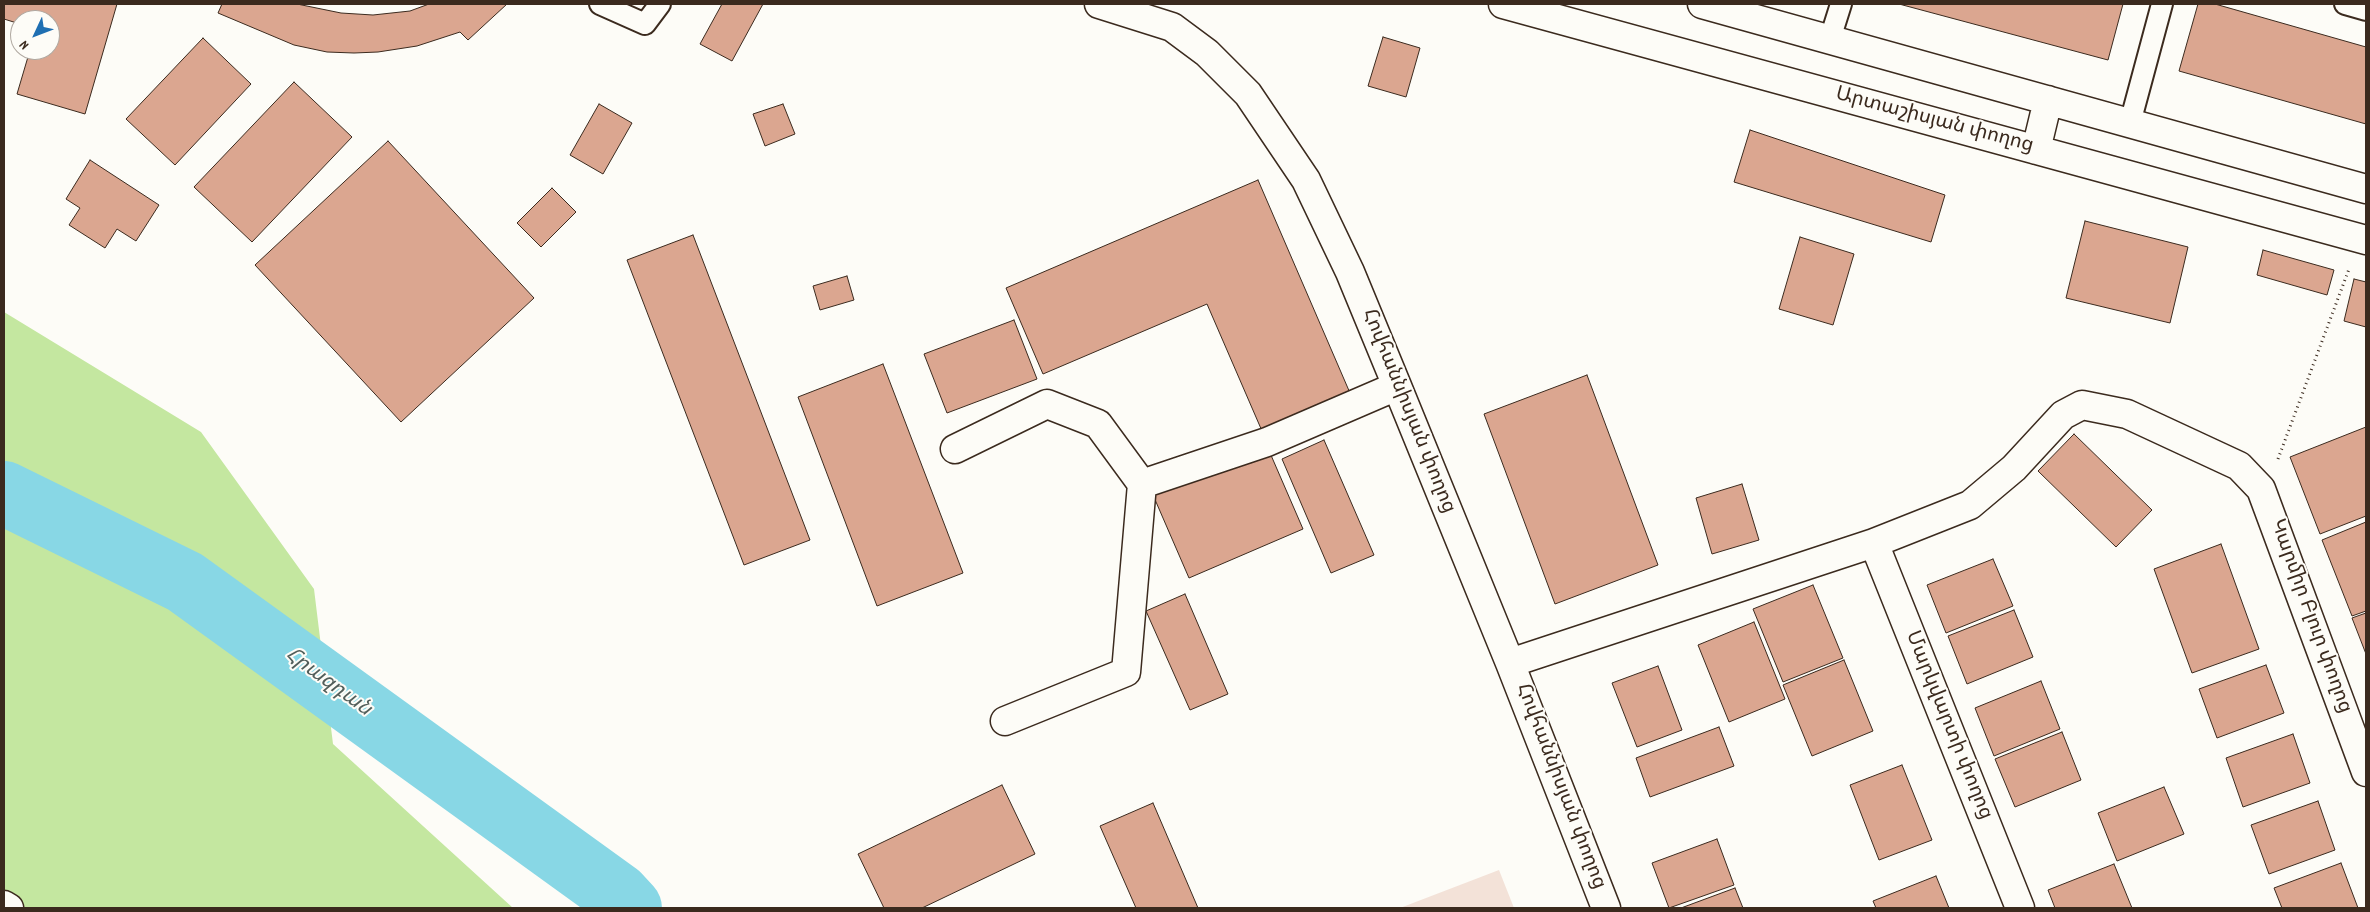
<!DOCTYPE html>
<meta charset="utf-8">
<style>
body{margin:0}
#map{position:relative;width:2370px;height:912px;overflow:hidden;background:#fdfcf7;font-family:Dekko,sans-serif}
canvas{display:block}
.frame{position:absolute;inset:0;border:5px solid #3b2a1e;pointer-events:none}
.north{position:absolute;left:10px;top:10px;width:50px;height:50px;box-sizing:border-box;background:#fdfcf7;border:1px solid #afa8a0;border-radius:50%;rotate:227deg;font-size:14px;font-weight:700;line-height:20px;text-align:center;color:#3b2a1e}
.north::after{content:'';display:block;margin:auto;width:18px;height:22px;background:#1f6fb2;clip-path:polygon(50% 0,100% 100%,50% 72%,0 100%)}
</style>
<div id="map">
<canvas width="2370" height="912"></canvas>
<div class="frame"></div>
<div class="north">N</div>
</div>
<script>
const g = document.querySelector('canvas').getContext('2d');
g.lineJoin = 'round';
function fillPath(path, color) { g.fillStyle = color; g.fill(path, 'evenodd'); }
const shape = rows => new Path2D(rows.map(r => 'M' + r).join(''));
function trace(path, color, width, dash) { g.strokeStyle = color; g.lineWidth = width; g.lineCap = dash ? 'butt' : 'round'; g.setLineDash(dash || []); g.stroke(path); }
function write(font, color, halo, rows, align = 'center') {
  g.font = font + ' Dekko,"Noto Sans Armenian",sans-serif'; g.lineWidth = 4; g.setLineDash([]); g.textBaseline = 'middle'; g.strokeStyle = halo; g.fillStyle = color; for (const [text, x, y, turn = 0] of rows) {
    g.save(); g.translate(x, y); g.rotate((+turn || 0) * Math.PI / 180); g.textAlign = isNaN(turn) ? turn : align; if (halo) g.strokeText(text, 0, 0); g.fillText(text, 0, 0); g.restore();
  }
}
fillPath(shape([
 [1499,870,1514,908,1400,908]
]), '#f3e2d8');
fillPath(shape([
 [4,312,201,432,314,589,333,744,513,908,4,908]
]), '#c4e7a0');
trace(shape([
 [4,493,185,582,618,895,630,908]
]), '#88d7e5', 64);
const building = shape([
 [4,4,117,4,85,114,17,94,30,50,50,50,50,20,20,20,20,24,4,19,4,4],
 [222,4,297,4,341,13,373,15,410,11,429,4,507,4,468,40,460,32,417,46,378,52,354,53,327,52,294,45,218,13,222,4],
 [722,4,763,4,732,61,700,44,722,4],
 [1899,4,2123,4,2108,60,1899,4],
 [2198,4,2215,4,2366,47,2366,124,2179,71,2198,4],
 [1383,37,1420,48,1406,97,1368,86,1383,37],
 [203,38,251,84,175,165,126,119,203,38],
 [294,82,352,137,252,242,194,187,294,82],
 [599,104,632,123,603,174,570,155,599,104],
 [783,104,795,134,765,146,753,114,783,104],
 [1750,130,1945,195,1931,242,1734,182,1750,130],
 [388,141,534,298,401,422,255,265,388,141],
 [90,160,159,205,136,241,117,229,105,248,69,225,80,208,66,199,90,160],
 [1258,180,1350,393,1262,431,1207,304,1043,374,1006,288,1258,180],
 [552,188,576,212,541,247,517,223,552,188],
 [2085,221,2188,247,2170,323,2066,298,2085,221],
 [693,235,810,540,744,565,627,260,693,235],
 [1800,237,1854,254,1833,325,1779,309,1800,237],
 [2263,250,2334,270,2327,295,2257,275,2263,250],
 [847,276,854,300,820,310,813,286,847,276],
 [2354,279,2366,282,2366,327,2344,321,2354,279],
 [1014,320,1037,379,947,413,924,354,1014,320],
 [883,364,963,573,877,606,798,397,883,364],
 [1587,375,1658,565,1555,604,1484,414,1587,375],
 [2366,427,2366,516,2320,534,2290,457,2366,427],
 [2074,434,2152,510,2116,547,2038,471,2074,434],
 [1324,440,1374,555,1331,573,1282,459,1324,440],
 [1267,446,1303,529,1189,578,1153,495,1267,446],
 [1742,484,1759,540,1712,554,1696,498,1742,484],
 [2366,522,2366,611,2352,616,2322,540,2366,522],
 [2221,544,2259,649,2192,673,2154,569,2221,544],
 [1993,559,2013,606,1946,633,1927,585,1993,559],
 [1813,585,1843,658,1783,682,1753,609,1813,585],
 [1185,594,1228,694,1190,710,1146,611,1185,594],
 [2014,610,2033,657,1967,684,1948,636,2014,610],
 [2366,613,2366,654,2352,618,2366,613],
 [1754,622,1785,699,1729,722,1698,645,1754,622],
 [1844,660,1873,731,1812,756,1783,685,1844,660],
 [2266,665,2284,713,2217,738,2199,689,2266,665],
 [1658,666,1682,730,1637,747,1612,683,1658,666],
 [2041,681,2060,729,1994,756,1975,708,2041,681],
 [1719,727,1734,766,1650,797,1636,758,1719,727],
 [2062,732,2081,780,2015,807,1995,759,2062,732],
 [2293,734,2310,783,2243,807,2226,758,2293,734],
 [1902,765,1932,840,1879,860,1850,785,1902,765],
 [1002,785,1035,854,922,908,884,908,858,854,1002,785],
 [2164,787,2184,834,2117,861,2098,813,2164,787],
 [2318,801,2335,850,2269,874,2251,825,2318,801],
 [1153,803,1198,908,1136,908,1100,826,1153,803],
 [1717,839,1734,885,1669,908,1652,863,1717,839],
 [2341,863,2358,908,2282,908,2274,888,2341,863],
 [2114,864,2132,908,2055,908,2048,890,2114,864],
 [1936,876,1949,908,1876,908,1873,901,1936,876],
 [1735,888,1743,908,1681,908,1735,888]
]);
fillPath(building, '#dba690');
trace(building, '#3b2a1e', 1);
const lane = shape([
 [600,4,645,24,660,4],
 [2345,4,2366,10],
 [1830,39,1841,4],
 [2130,123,2162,4]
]);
const street = shape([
 [1099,4,1172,27,1207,53,1248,94,1306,180,1350,272,1397,386,1510,663,1606,908],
 [955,449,1047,404,1098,424,1142,484,1267,442,1397,386],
 [1874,543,2020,908],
 [1510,663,1874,543,1970,505,2014,468,2063,415,2082,405,2127,414,2239,466,2261,489,2366,772],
 [1005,721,1126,672,1142,484],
 [4,905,9,908]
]);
const secondary = shape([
 [1503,4,2366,240],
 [1702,4,2366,189],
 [2036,150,2048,100]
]);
trace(lane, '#3b2a1e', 24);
trace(street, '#3b2a1e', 31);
trace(secondary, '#3b2a1e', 31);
trace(shape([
 [2278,459,2349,269]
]), '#3b2a1e', 3, [1, 4]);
trace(lane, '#fdfcf7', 20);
trace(street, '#fdfcf7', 28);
trace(secondary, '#fdfcf7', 28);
write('20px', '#3b2a1e', '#fdfcf7', [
 ["Արտաշիսյան փողոց",1934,122,15],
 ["Հովհաննիսյան փողոց",1407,412,68],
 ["Կարմիր Բլուր փողոց",2309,617,70],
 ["Մարկվարտի փողոց",1947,726,68],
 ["Հովհաննիսյան փողոց",1559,787,69]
]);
write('italic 21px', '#525e5a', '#fdfcf7', [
 ["Հրազդան",327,684,36]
]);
</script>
